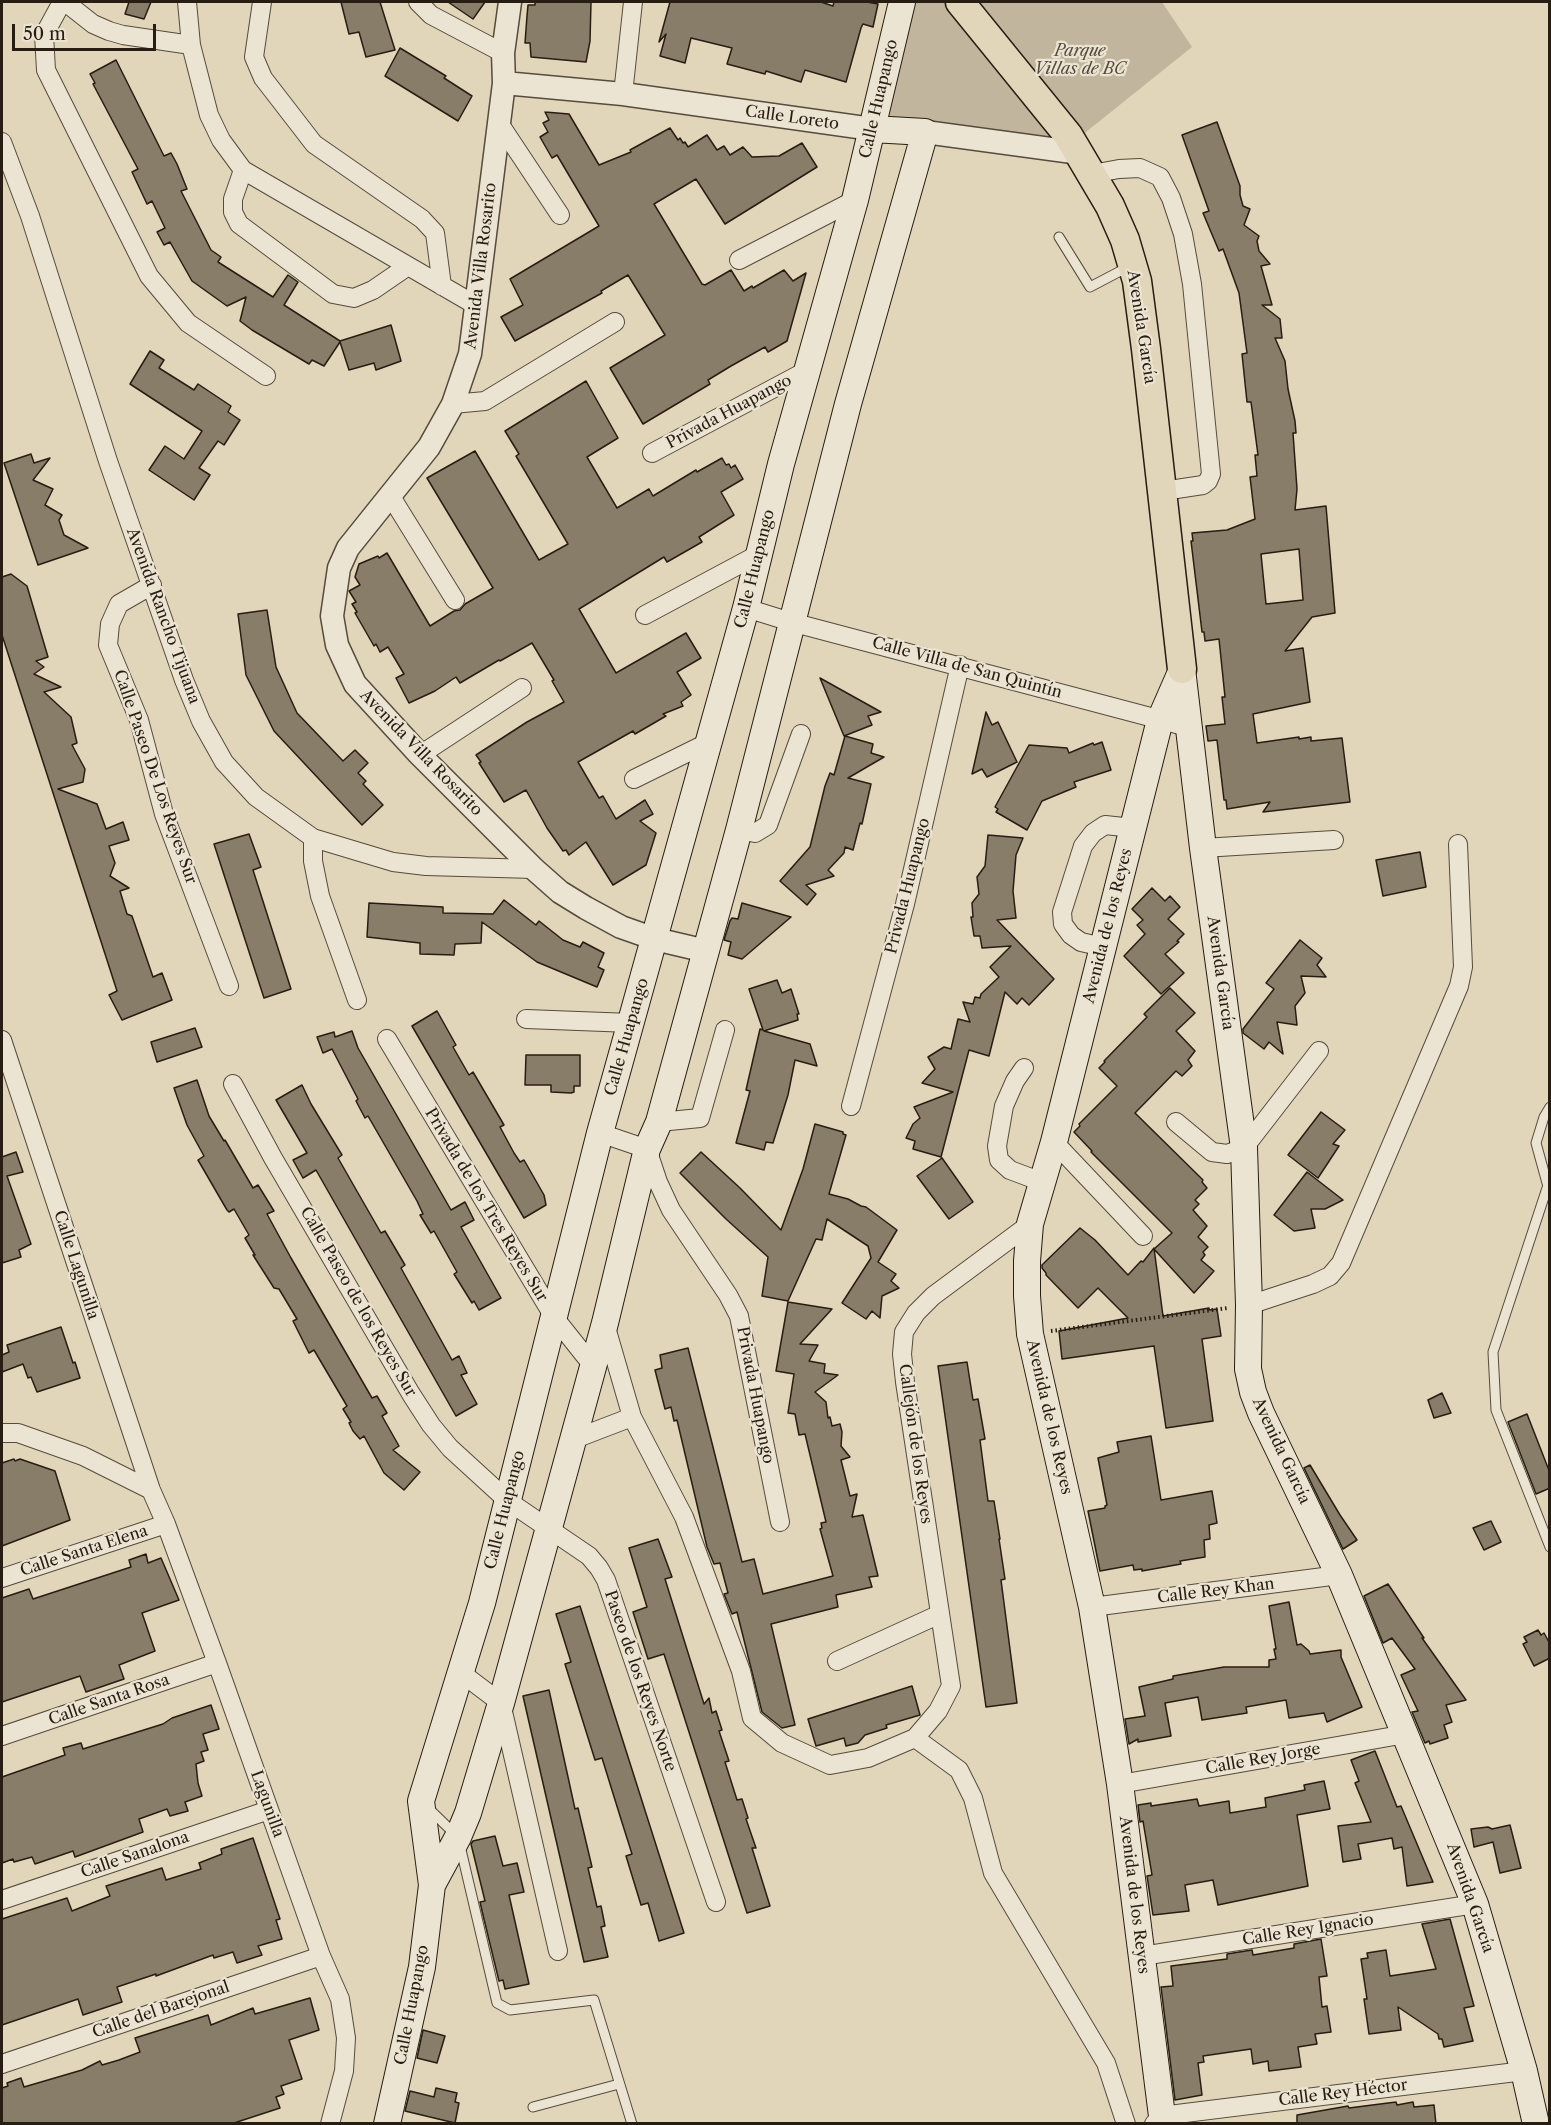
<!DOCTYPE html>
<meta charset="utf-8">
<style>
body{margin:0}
#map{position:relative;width:1551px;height:2125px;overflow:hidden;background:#e1d5ba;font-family:"Libre Caslon Text",serif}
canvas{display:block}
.frame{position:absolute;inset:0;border:3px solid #271d12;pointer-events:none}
.scale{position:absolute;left:12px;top:24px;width:144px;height:27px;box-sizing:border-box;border:3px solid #271d12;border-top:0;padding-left:8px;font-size:18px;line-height:21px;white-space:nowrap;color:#271d12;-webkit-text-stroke:4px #ece4d2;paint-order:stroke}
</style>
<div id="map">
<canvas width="1551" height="2125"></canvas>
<div class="frame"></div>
<div class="scale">50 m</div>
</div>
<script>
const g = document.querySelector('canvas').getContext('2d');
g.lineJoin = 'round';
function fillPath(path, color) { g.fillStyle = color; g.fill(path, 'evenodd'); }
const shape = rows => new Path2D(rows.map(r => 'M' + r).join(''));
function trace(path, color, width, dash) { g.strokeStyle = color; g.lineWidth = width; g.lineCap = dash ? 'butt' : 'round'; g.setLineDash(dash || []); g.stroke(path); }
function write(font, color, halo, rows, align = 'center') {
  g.font = font + ' "Libre Caslon Text",serif'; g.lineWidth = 4.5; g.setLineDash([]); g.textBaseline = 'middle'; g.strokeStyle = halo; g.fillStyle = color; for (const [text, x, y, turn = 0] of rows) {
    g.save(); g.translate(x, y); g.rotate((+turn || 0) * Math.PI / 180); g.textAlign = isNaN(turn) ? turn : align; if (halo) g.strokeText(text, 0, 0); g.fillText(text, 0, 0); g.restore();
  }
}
fillPath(shape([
 [897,2,1162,2,1192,47,1071,144,865,125]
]), '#c1b69d');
const building = shape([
 [129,2,151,2,144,19,125,14,129,2],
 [341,2,380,2,395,50,366,57,359,32,349,34,341,2],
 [448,2,485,2,473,19,448,2],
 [535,2,591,2,590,41,586,62,531,57,530,43,525,43,527,16,528,5,535,5,535,2],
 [670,2,821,2,833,6,834,2,867,2,878,4,873,27,863,24,861,28,846,82,805,70,801,82,766,71,765,74,727,64,732,48,691,38,685,63,660,56,666,34,659,42,670,2],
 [400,48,446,76,444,78,472,96,458,121,385,76,400,48],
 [116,60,164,156,171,153,177,164,187,189,181,191,211,250,221,257,218,262,273,297,288,275,298,282,284,305,340,341,391,325,401,361,376,370,374,363,349,370,340,342,324,366,312,360,309,364,252,330,240,321,246,297,227,306,192,281,170,242,164,245,157,232,165,228,152,201,147,204,132,172,138,169,93,84,95,83,90,74,116,60],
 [545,112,569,114,599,165,631,152,630,150,670,128,678,140,680,138,683,143,685,142,688,147,707,135,717,150,724,146,730,155,743,147,752,157,779,156,802,143,817,167,725,224,696,179,654,204,702,284,705,285,731,270,744,291,752,286,753,288,784,270,793,281,806,273,787,341,768,352,765,347,731,366,708,380,710,384,643,424,610,368,665,335,628,275,601,291,602,293,515,341,501,317,523,305,510,279,599,226,557,155,552,158,540,137,548,132,543,123,549,120,545,112],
 [1217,122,1240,186,1240,195,1243,206,1250,209,1244,225,1259,236,1257,241,1259,251,1270,264,1261,266,1272,305,1262,305,1280,319,1282,338,1275,338,1285,361,1288,389,1295,421,1296,433,1293,433,1297,489,1295,510,1326,506,1335,613,1312,617,1285,651,1303,648,1310,702,1253,714,1257,743,1299,737,1299,739,1311,737,1311,741,1342,738,1350,802,1263,812,1270,802,1227,809,1226,800,1224,800,1217,740,1208,741,1206,726,1225,724,1222,697,1225,697,1219,639,1205,641,1204,632,1202,632,1191,541,1193,541,1192,533,1227,530,1255,519,1250,477,1257,476,1255,455,1258,455,1251,402,1247,402,1242,354,1247,353,1239,293,1223,249,1219,251,1203,213,1209,211,1182,135,1217,122],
 [1299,549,1303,600,1266,604,1261,554,1299,549],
 [150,351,164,360,159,368,194,390,198,384,231,406,228,412,240,420,224,445,218,441,199,468,210,475,194,500,149,470,165,446,184,459,202,431,130,384,150,351],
 [586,381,618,438,587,457,617,508,649,489,653,496,696,470,697,472,722,458,726,465,729,464,731,468,735,465,743,479,721,492,734,515,699,537,702,542,667,562,664,557,579,609,616,673,686,633,701,658,677,672,691,695,681,702,683,706,663,714,666,716,635,734,633,731,578,762,599,798,603,796,616,819,645,800,653,814,640,821,656,833,646,865,613,885,586,842,569,855,566,850,563,851,547,828,526,790,504,802,479,763,481,762,476,755,527,722,564,702,552,681,554,680,532,643,500,661,499,660,460,683,456,677,435,691,409,703,396,678,404,674,388,647,380,652,376,644,374,646,355,613,357,612,352,604,356,602,349,591,360,585,355,577,359,564,378,556,379,558,387,553,430,626,454,611,460,610,465,604,493,588,427,478,475,451,539,560,568,544,516,456,519,454,505,431,586,381],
 [31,454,34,463,50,458,33,480,53,489,45,505,62,515,59,520,64,535,88,548,38,565,4,463,31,454],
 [11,574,27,586,48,657,36,661,44,667,34,674,61,687,44,692,71,717,77,743,72,745,85,769,83,782,58,789,97,804,106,829,123,822,129,840,109,846,115,863,110,876,129,888,120,891,127,914,132,916,153,977,162,973,172,1000,122,1020,109,995,117,991,2,635,2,577,11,574],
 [267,610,276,667,297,713,343,761,355,750,368,763,358,773,366,781,363,784,383,805,362,825,274,731,246,675,238,614,267,610],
 [820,678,881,712,868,716,872,725,844,736,820,678],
 [986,712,992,725,998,722,1017,762,987,777,982,769,972,774,986,712],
 [845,736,873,744,871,753,884,757,848,778,871,784,862,824,860,823,853,850,845,847,844,853,828,870,834,876,806,885,816,894,807,905,780,881,810,847,825,786,830,773,834,775,845,736],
 [1102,742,1111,770,1074,782,1076,787,1042,801,1027,830,996,812,998,809,995,807,1029,745,1067,748,1069,753,1093,743,1094,745,1102,742],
 [249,834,261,867,253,870,291,989,264,998,214,844,249,834],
 [988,835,1023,838,1016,855,1013,891,1016,918,997,920,1054,979,1029,1005,1022,998,1017,1004,1005,992,989,1056,969,1050,941,1157,913,1149,915,1141,906,1138,913,1124,920,1118,914,1107,953,1092,922,1083,935,1069,928,1057,944,1047,951,1049,958,1019,970,1022,963,1002,973,1004,975,997,980,998,981,994,999,977,990,967,1011,946,982,948,980,936,974,936,971,917,973,917,972,903,979,894,977,877,985,866,988,835],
 [1420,852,1426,887,1383,896,1376,860,1420,852],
 [1152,888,1165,901,1170,896,1180,907,1168,919,1184,934,1177,941,1179,942,1165,954,1184,973,1161,994,1124,956,1145,934,1137,925,1143,920,1132,909,1152,888],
 [504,900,536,925,539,921,563,940,580,947,583,942,604,953,598,967,604,970,597,987,537,962,482,922,481,943,455,944,454,955,420,954,420,943,367,937,369,903,443,907,443,913,493,914,504,900],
 [742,903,791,917,742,959,728,955,731,942,724,940,730,921,732,918,738,919,742,903],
 [1300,940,1322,958,1317,965,1326,977,1301,976,1305,993,1295,1006,1297,1025,1277,1022,1283,1054,1269,1042,1264,1049,1243,1033,1243,1029,1274,989,1266,983,1300,940],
 [777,980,782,993,791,989,799,1014,797,1014,798,1020,764,1031,810,1044,817,1066,795,1060,788,1095,773,1143,766,1142,764,1150,736,1143,750,1091,746,1090,760,1029,763,1030,749,989,777,980],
 [1170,988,1195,1013,1176,1031,1195,1051,1188,1060,1192,1066,1182,1076,1176,1071,1135,1113,1203,1180,1202,1182,1207,1188,1195,1200,1199,1204,1193,1210,1207,1226,1198,1237,1208,1247,1203,1252,1205,1255,1201,1260,1214,1271,1194,1293,1154,1249,1172,1233,1091,1152,1092,1151,1074,1132,1080,1126,1079,1124,1117,1086,1099,1068,1105,1062,1104,1061,1147,1017,1144,1014,1170,988],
 [437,1011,456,1045,453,1047,469,1075,473,1072,504,1125,500,1127,514,1153,520,1162,524,1160,544,1195,546,1205,524,1218,412,1026,437,1011],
 [195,1028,202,1047,157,1062,151,1042,195,1028],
 [352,1031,358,1048,451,1210,465,1202,474,1220,461,1227,501,1298,479,1310,474,1301,472,1303,454,1274,457,1272,434,1231,431,1233,420,1215,423,1214,417,1201,368,1116,365,1118,356,1101,358,1099,332,1049,323,1053,317,1037,334,1032,335,1037,352,1031],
 [526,1055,580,1055,580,1086,574,1086,574,1092,571,1093,551,1092,551,1085,525,1085,526,1055],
 [197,1080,209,1116,224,1141,225,1140,253,1188,258,1185,274,1211,267,1214,291,1258,372,1398,377,1396,387,1413,382,1416,399,1446,393,1450,420,1472,404,1490,384,1473,364,1436,360,1439,353,1431,349,1423,351,1422,343,1409,347,1406,314,1350,309,1353,293,1321,297,1319,279,1289,274,1288,253,1255,255,1255,245,1238,249,1235,234,1209,229,1212,227,1210,198,1160,204,1156,187,1125,174,1088,197,1080],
 [302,1085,311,1104,342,1155,338,1158,358,1193,381,1233,385,1231,405,1265,401,1268,452,1360,459,1356,467,1373,461,1375,477,1404,456,1416,316,1170,303,1178,293,1160,307,1153,276,1100,302,1085],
 [1321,1112,1345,1130,1333,1144,1339,1146,1318,1178,1288,1155,1321,1112],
 [815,1124,843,1132,843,1134,846,1135,829,1194,848,1199,861,1206,866,1207,897,1230,878,1262,896,1274,891,1281,899,1288,882,1296,880,1318,872,1311,866,1319,842,1303,871,1258,868,1246,827,1219,822,1240,816,1239,788,1301,762,1296,768,1257,726,1219,680,1173,701,1152,740,1188,781,1230,803,1169,815,1124],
 [16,1152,23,1172,7,1176,31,1244,19,1250,21,1257,2,1263,2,1157,16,1152],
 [942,1158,973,1202,949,1219,917,1176,942,1158],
 [1307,1172,1343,1200,1325,1209,1311,1209,1315,1228,1294,1231,1274,1215,1307,1172],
 [1080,1228,1095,1240,1128,1275,1141,1261,1143,1262,1154,1248,1163,1316,1209,1308,1209,1310,1217,1309,1221,1336,1202,1339,1213,1421,1166,1428,1154,1346,1062,1359,1059,1331,1128,1318,1098,1288,1078,1308,1046,1275,1046,1273,1042,1268,1042,1265,1080,1228],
 [788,1302,832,1309,800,1344,818,1345,809,1361,825,1364,824,1373,838,1375,815,1392,826,1402,828,1418,830,1417,832,1426,840,1424,842,1432,841,1446,850,1457,841,1460,850,1496,857,1494,852,1517,863,1515,878,1576,869,1577,872,1587,836,1595,838,1607,771,1624,795,1725,782,1728,762,1712,737,1612,732,1614,724,1594,728,1593,720,1563,714,1564,707,1547,677,1420,674,1421,671,1407,665,1409,655,1370,662,1368,660,1355,688,1348,742,1562,754,1559,763,1594,833,1576,820,1529,822,1528,821,1523,826,1522,805,1434,799,1435,795,1414,788,1413,794,1374,776,1371,788,1302],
 [61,1327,73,1363,75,1362,80,1378,37,1392,31,1377,28,1378,23,1364,2,1372,2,1355,9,1352,7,1345,61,1327],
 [967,1362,973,1400,978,1399,985,1439,980,1440,988,1501,994,1501,1000,1539,999,1539,1005,1579,1001,1580,1017,1703,986,1707,938,1366,967,1362],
 [1442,1393,1451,1413,1434,1418,1428,1400,1442,1393],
 [1527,1414,1550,1473,1550,1488,1536,1494,1508,1422,1527,1414],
 [1151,1436,1161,1500,1212,1491,1217,1523,1209,1525,1210,1539,1204,1540,1205,1557,1180,1561,1181,1564,1142,1571,1142,1569,1134,1570,1133,1565,1100,1571,1088,1511,1105,1508,1105,1506,1107,1505,1098,1458,1119,1452,1117,1442,1151,1436],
 [14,1459,15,1461,20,1459,55,1471,70,1520,2,1546,2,1463,14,1459],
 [1310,1465,1340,1515,1357,1540,1343,1549,1304,1468,1310,1465],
 [1491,1521,1501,1542,1484,1550,1473,1528,1491,1521],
 [658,1539,672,1577,665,1579,704,1704,709,1698,712,1713,716,1711,722,1730,719,1731,729,1761,725,1762,737,1800,742,1799,748,1818,746,1819,756,1848,752,1848,770,1906,747,1913,664,1654,648,1659,633,1612,647,1607,629,1548,658,1539],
 [146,1554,148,1563,161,1558,179,1600,142,1613,155,1651,119,1665,124,1679,86,1692,80,1676,2,1702,2,1598,29,1589,33,1599,131,1567,129,1560,146,1554],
 [1388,1584,1424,1638,1422,1638,1466,1700,1446,1705,1452,1722,1444,1725,1448,1738,1430,1744,1429,1741,1425,1743,1412,1712,1418,1711,1401,1675,1415,1669,1392,1638,1383,1643,1364,1596,1388,1584],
 [1289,1602,1297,1645,1301,1644,1309,1651,1310,1654,1341,1650,1341,1657,1362,1707,1327,1722,1324,1713,1289,1718,1286,1700,1246,1707,1247,1713,1202,1720,1198,1697,1165,1703,1171,1736,1138,1742,1138,1739,1129,1744,1125,1719,1145,1716,1139,1687,1173,1679,1173,1676,1224,1667,1269,1667,1269,1660,1276,1659,1274,1649,1276,1649,1269,1606,1289,1602],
 [580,1606,684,1933,659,1941,648,1903,641,1905,626,1856,632,1854,620,1816,602,1758,595,1760,565,1664,571,1662,556,1614,580,1606],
 [1538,1630,1541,1635,1544,1633,1550,1644,1550,1658,1534,1666,1523,1644,1527,1642,1524,1637,1538,1630],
 [912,1686,920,1715,886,1725,887,1728,865,1735,858,1743,846,1746,844,1738,816,1746,808,1719,912,1686],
 [549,1690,575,1809,578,1808,592,1867,588,1868,597,1907,601,1906,605,1926,601,1927,608,1957,584,1962,523,1696,549,1690],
 [211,1705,219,1729,203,1734,208,1750,201,1752,204,1761,196,1764,198,1783,202,1796,185,1802,188,1811,170,1816,167,1809,139,1819,143,1832,75,1857,73,1851,35,1864,32,1857,14,1862,13,1859,2,1863,2,1777,65,1755,63,1748,81,1743,83,1749,163,1724,172,1718,211,1705],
 [1375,1751,1397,1807,1401,1806,1433,1882,1407,1886,1402,1847,1394,1849,1392,1838,1358,1844,1361,1859,1343,1862,1338,1826,1371,1822,1355,1783,1359,1781,1351,1760,1375,1751],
 [1324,1781,1330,1809,1297,1815,1308,1886,1218,1905,1213,1880,1185,1885,1189,1911,1153,1915,1147,1876,1152,1875,1143,1821,1140,1822,1138,1805,1151,1803,1151,1806,1197,1799,1199,1806,1229,1801,1230,1813,1266,1807,1265,1798,1305,1790,1304,1785,1324,1781],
 [1510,1825,1521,1868,1500,1873,1493,1842,1474,1847,1471,1829,1488,1827,1492,1829,1510,1825],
 [495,1836,503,1866,517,1863,524,1892,509,1895,529,1984,505,1989,503,1980,499,1981,483,1915,480,1902,485,1901,471,1844,473,1841,495,1836],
 [253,1838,280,1919,276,1920,282,1939,258,1946,262,1955,237,1963,233,1952,214,1958,213,1955,156,1976,156,1974,117,1987,122,2002,83,2015,78,1999,2,2025,2,1919,67,1898,72,1911,110,1896,106,1886,162,1868,166,1880,201,1869,199,1863,222,1854,221,1849,253,1838],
 [1450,1919,1474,2006,1464,2008,1473,2041,1444,2047,1442,2039,1439,2039,1438,2034,1398,2007,1401,2030,1369,2034,1364,1999,1367,1999,1361,1959,1368,1958,1367,1953,1386,1950,1390,1976,1436,1969,1422,1924,1450,1919],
 [1321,1939,1327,1976,1319,1977,1322,2007,1327,2006,1331,2032,1315,2034,1317,2044,1298,2047,1301,2067,1269,2071,1268,2061,1253,2064,1251,2049,1203,2056,1204,2062,1198,2063,1202,2095,1175,2100,1161,1987,1173,1986,1171,1966,1227,1959,1227,1954,1252,1950,1253,1955,1294,1948,1294,1944,1321,1939],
 [310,1998,319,2030,289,2040,302,2079,281,2086,284,2094,276,2097,280,2108,231,2124,2,2124,2,2088,8,2086,7,2083,21,2078,24,2087,82,2070,100,2061,102,2065,119,2060,140,2052,135,2038,208,2015,211,2025,253,2008,255,2014,310,1998],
 [423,2030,445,2036,437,2063,417,2058,423,2030],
 [436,2088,457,2093,455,2102,459,2103,455,2123,405,2111,410,2091,434,2097,436,2088],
 [1396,2102,1397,2105,1413,2102,1414,2107,1434,2105,1436,2124,1297,2124,1297,2115,1348,2106,1349,2108,1396,2102]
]);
fillPath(building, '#887d69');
trace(building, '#271d12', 1.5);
const service = shape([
 [1059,237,1090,287,1130,266],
 [1550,1179,1493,1352,1496,1410,1550,1547],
 [1547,1183,1536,1143,1544,1117,1550,1107],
 [427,1807,458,1837,497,2003,510,2010,594,2000,632,2124],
 [533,2107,619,2084]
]);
const minor = shape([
 [62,2,44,35,46,70,149,276,188,323,266,376],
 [65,2,93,24,109,31,123,35,191,45],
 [187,2,191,45,209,115,221,140,243,170,477,306],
 [262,2,254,57,263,78,314,144,422,219,435,233,442,286],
 [418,2,431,15,503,53],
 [623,94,633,2],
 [499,123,560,215],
 [2,142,30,216,108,461,184,680,201,721,224,762,256,797,313,838,393,862,426,866,534,869],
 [243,170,233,199,233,212,239,224,333,294,354,298,373,290,408,266],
 [1092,174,1119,169,1140,168,1160,177,1171,198,1183,234,1192,284,1211,474,1208,481,1203,485,1163,491],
 [739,260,855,200],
 [453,404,485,401,615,322],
 [652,453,806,371],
 [390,495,455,600],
 [152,585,119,604,110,624,108,645,139,720,164,814,229,986],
 [746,608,791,622,1188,727],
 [645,615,759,554],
 [420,755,522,688],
 [634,779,707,743],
 [739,830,755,833,768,825,801,734],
 [313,838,313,861,320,896,357,1000],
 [1203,848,1334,840],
 [1103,947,1081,942,1071,935,1063,924,1062,912,1083,846,1093,833,1105,825,1133,828],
 [526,1019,631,1023],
 [387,1039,554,1317,593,1366],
 [2,1040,151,1490,166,1524,217,1663,321,1956,340,1999,346,2038,344,2071,330,2124],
 [1024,1068,1015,1081,1004,1106,997,1146,999,1160,1010,1170,1042,1182],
 [233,1084,273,1158,411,1394,431,1425,450,1448,508,1501,589,1556,599,1568,606,1580,716,1902],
 [851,1106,905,904,960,665],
 [659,1122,700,1118,725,1030],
 [1176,1122,1212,1152,1227,1154,1244,1148,1319,1051],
 [600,1133,647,1149,658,1182,671,1210,728,1295,739,1316,780,1522],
 [1054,1142,1143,1236],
 [1249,1305,1313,1284,1330,1276,1341,1263,1459,986,1463,967,1458,844],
 [605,1324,632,1417,684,1517,741,1671,752,1718,782,1743,830,1765,868,1758,915,1738,938,1711,951,1686,905,1382,902,1354,904,1332,916,1313,933,1296,1030,1224],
 [2,1433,18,1433,83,1456,151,1490],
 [572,1440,632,1417],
 [2,1578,166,1524],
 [1092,1607,1339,1575],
 [837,1661,940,1614],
 [460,1672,501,1703,558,1951],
 [2,1736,217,1663],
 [915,1738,959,1770,973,1798,993,1873,1106,2063,1126,2124],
 [1120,1784,1406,1734],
 [2,1900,269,1810],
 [1142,1956,1475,1904],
 [2,2064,321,1956],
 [1154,2124,1161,2116,1524,2071]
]);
const tertiary = shape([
 [510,2,503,53,504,83,499,123,470,354,453,404,429,447,348,548,339,568,332,616,337,645,355,684,420,755,534,869,560,892,586,908,621,927,655,939,706,951],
 [504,83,623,94,872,129],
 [925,132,1080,153]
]);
const secondary = shape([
 [1182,669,1203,848,1244,1148,1249,1305,1248,1369,1253,1392,1261,1413,1339,1575,1475,1904,1524,2071,1536,2124],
 [432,1885,458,1837,468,1813,501,1703,605,1323,647,1149,659,1122,739,830,848,404,925,132,872,129],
 [387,2124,422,1967,432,1885,421,1801,482,1603,600,1133,746,608,781,464,855,200,902,2],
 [1163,2124,1120,1784,1092,1607,1030,1334,1027,1296,1027,1261,1030,1224,1054,1142,1160,720,1181,672]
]);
const primary = shape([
 [960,2,1068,135,1110,206,1125,240,1137,281,1146,349,1182,669]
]);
trace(service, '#564b3c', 11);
trace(minor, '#564b3c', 20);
trace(tertiary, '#564b3c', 25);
trace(secondary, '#271d12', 28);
trace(primary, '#271d12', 31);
trace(shape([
 [1051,1331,1228,1308]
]), '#271d12', 4, [1.5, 3]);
trace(service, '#ece4d2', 9);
trace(minor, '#ece4d2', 18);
trace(tertiary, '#ece4d2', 22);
trace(secondary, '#ece4d2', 26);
trace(primary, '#e1d5ba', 28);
write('italic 16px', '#554b3c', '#ece4d2', [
 ["Parque",1080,51],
 ["Villas de BC",1080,69]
]);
write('16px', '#271d12', '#ece4d2', [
 ["Calle Huapango",879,99,-77],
 ["Calle Loreto",792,118,8],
 ["Avenida Villa Rosarito",481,266,-83],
 ["Avenida García",1141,327,81],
 ["Privada Huapango",729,412,-28],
 ["Calle Huapango",755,569,-76],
 ["Avenida Rancho Tijuana",163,616,70],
 ["Calle Villa de San Quintín",967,668,15],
 ["Avenida Villa Rosarito",421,753,46],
 ["Calle Paseo De Los Reyes Sur",155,777,71],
 ["Privada Huapango",908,886,-76],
 ["Avenida de los Reyes",1108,926,-76],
 ["Avenida García",1220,973,82],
 ["Calle Huapango",627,1037,-74],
 ["Privada de los Tres Reyes Sur",486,1205,59],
 ["Calle Lagunilla",76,1265,72],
 ["Calle Paseo de los Reyes Sur",358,1302,60],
 ["Privada Huapango",755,1395,79],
 ["Avenida de los Reyes",1049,1417,77],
 ["Callejón de los Reyes",915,1444,82],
 ["Avenida García",1281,1451,65],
 ["Calle Huapango",505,1510,-76],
 ["Calle Santa Elena",84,1551,-18],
 ["Calle Rey Khan",1216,1591,-7],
 ["Paseo de los Reyes Norte",640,1681,71],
 ["Calle Santa Rosa",109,1700,-19],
 ["Calle Rey Jorge",1263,1759,-10],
 ["Lagunilla",267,1804,70],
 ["Calle Sanalona",135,1855,-19],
 ["Avenida de los Reyes",1134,1895,83],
 ["Avenida García",1470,1898,71],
 ["Calle Rey Ignacio",1308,1930,-9],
 ["Calle Huapango",412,2005,-79],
 ["Calle del Barejonal",161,2010,-19],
 ["Calle Rey Héctor",1343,2093,-7]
]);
</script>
